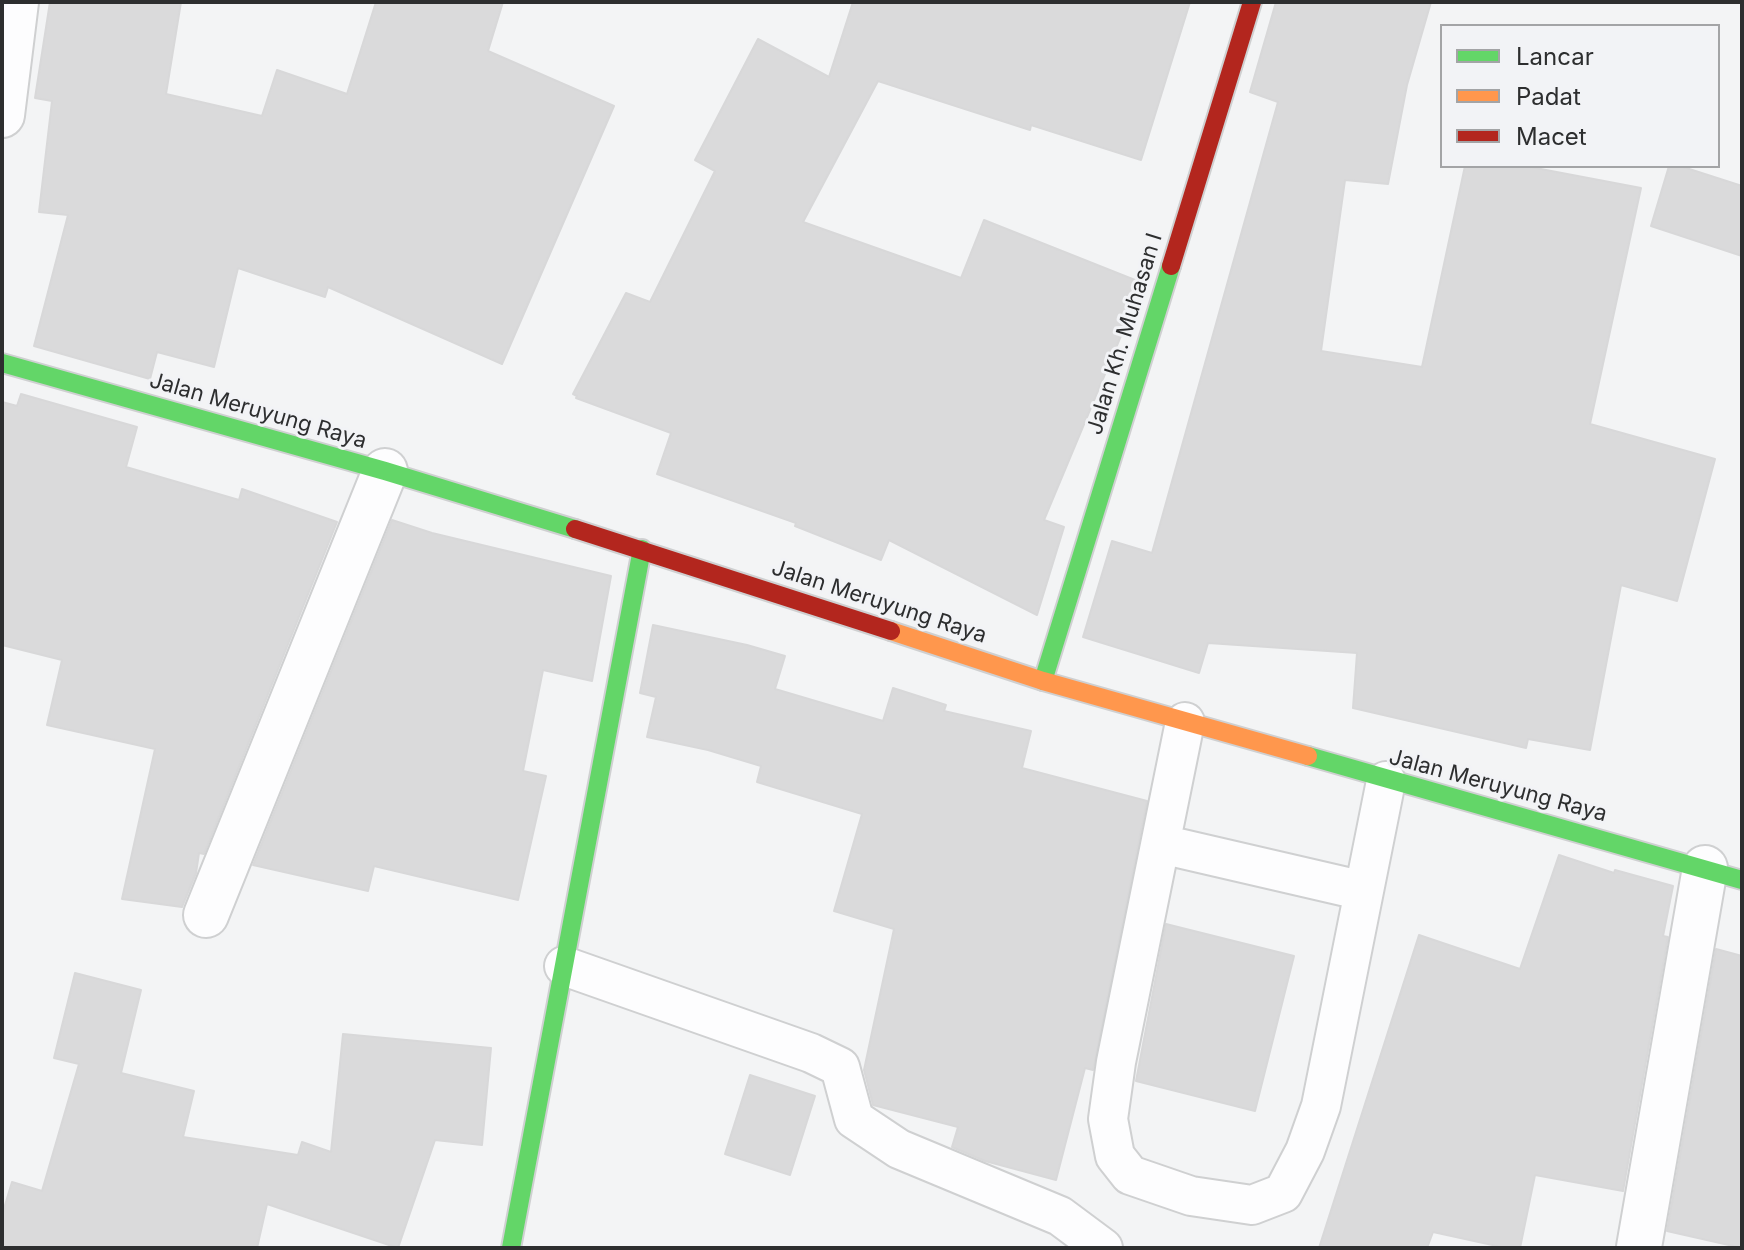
<!DOCTYPE html>
<style>
body{margin:0}
#map{position:relative;width:1744px;height:1250px;overflow:hidden;background:#f3f4f5;font-family:Inter,sans-serif}
canvas{display:block}
.frame{position:absolute;inset:0;border:4px solid #2d2e2f;pointer-events:none}
.legend{position:absolute;left:1440px;top:24px;width:280px;height:144px;box-sizing:border-box;background:#f2f3f6;border:2px solid #a3a4a6;margin:0;padding:10px 14px;list-style:none;font-size:24px;color:#2d2e2f}
.legend li{display:flex;align-items:center;gap:16px;height:40px}
.legend b{width:40px;border:2px solid #a3a4a6}
</style>
<div id="map">
<canvas width="1744" height="1250"></canvas>
<div class="frame"></div>
<ul class="legend">
<li><b style="height:10px;background:#63d668"></b>Lancar</li>
<li><b style="height:10px;background:#ff974d"></b>Padat</li>
<li><b style="height:10px;background:#b3261e"></b>Macet</li>
</ul>
</div>
<script>
const g = document.querySelector('canvas').getContext('2d');
g.lineJoin = 'round';
function fillPath(path, color) { g.fillStyle = color; g.fill(path, 'evenodd'); }
const shape = rows => new Path2D(rows.map(r => 'M' + r).join(''));
function trace(path, color, width, dash) { g.strokeStyle = color; g.lineWidth = width; g.lineCap = dash ? 'butt' : 'round'; g.setLineDash(dash || []); g.stroke(path); }
function write(font, color, halo, rows, align = 'center') {
  g.font = font + ' Inter,sans-serif'; g.lineWidth = 6; g.setLineDash([]); g.textBaseline = 'middle'; g.strokeStyle = halo; g.fillStyle = color; for (const [text, x, y, turn = 0] of rows) {
    g.save(); g.translate(x, y); g.rotate((+turn || 0) * Math.PI / 180); g.textAlign = isNaN(turn) ? turn : align; if (halo) g.strokeText(text, 0, 0); g.fillText(text, 0, 0); g.restore();
  }
}
const building = shape([
 [50,2,181,2,166,94,262,116,277,70,347,94,376,2,503,2,488,51,614,106,502,364,328,287,325,297,238,268,214,367,157,352,150,379,34,346,68,215,39,212,52,101,35,98,50,2],
 [853,2,1190,2,1141,160,1031,125,1030,130,878,81,803,222,961,278,984,220,1140,282,1128,319,1044,520,1064,527,1037,615,889,540,881,560,795,526,796,523,657,474,671,433,576,398,577,396,573,394,626,293,650,302,715,171,695,160,758,39,829,77,853,2],
 [1276,2,1431,2,1407,85,1388,184,1345,180,1321,351,1422,367,1465,166,1525,166,1641,188,1590,424,1715,459,1677,601,1621,585,1590,750,1528,739,1526,748,1353,708,1357,653,1208,643,1199,673,1083,637,1112,541,1152,553,1278,102,1250,92,1276,2],
 [1669,166,1680,166,1742,186,1742,256,1651,226,1669,166],
 [21,394,137,427,126,467,239,500,242,489,337,522,204,854,199,853,196,873,182,907,122,899,155,749,47,725,62,660,2,645,2,402,17,406,21,394],
 [392,520,432,533,611,576,592,681,543,670,523,771,546,776,518,900,374,866,368,891,253,865,392,520],
 [653,625,747,645,785,656,775,689,883,721,893,688,946,705,944,711,1031,731,1022,768,1147,801,1093,1070,1085,1068,1056,1180,985,1161,952,1147,958,1127,873,1105,864,1070,894,929,834,911,862,814,757,782,761,766,708,750,647,737,656,697,640,693,653,625],
 [1559,855,1614,873,1615,870,1673,886,1663,936,1668,937,1623,1191,1535,1175,1520,1248,1506,1248,1433,1232,1427,1248,1319,1248,1419,935,1520,969,1559,855],
 [1166,924,1294,956,1255,1111,1136,1081,1166,924],
 [1716,949,1742,956,1742,1248,1667,1231,1716,949],
 [75,973,141,990,121,1073,194,1091,183,1137,298,1155,302,1142,331,1152,343,1034,491,1048,482,1145,435,1140,398,1248,267,1204,257,1248,2,1248,2,1215,12,1182,42,1191,79,1064,54,1058,75,973],
 [750,1075,815,1096,790,1175,725,1154,750,1075]
]);
fillPath(building, '#dadadb');
trace(building, '#d8d8d9', 2);
const lane = shape([
 [1185,722,1116,1062,1108,1119,1115,1156,1130,1175,1191,1196,1252,1205,1283,1193,1305,1151,1321,1106,1386,781],
 [1161,844,1364,891],
 [564,966,811,1053,840,1067,854,1119,899,1149,1060,1216,1103,1248]
]);
const street = shape([
 [2,115,16,2],
 [206,915,385,471],
 [1639,1247,1705,868]
]);
const fast = shape([
 [2,363,385,471,575,529],
 [1043,681,1171,266],
 [1308,756,1742,880],
 [511,1248,642,549]
]);
const slow = shape([
 [891,631,1043,681,1308,756]
]);
const jam = shape([
 [1171,266,1252,2],
 [575,529,891,631]
]);
trace(lane, '#cfd0d1', 42);
trace(street, '#cfd0d1', 48);
trace(fast, '#cfd0d1', 22);
trace(slow, '#cfd0d1', 22);
trace(jam, '#cfd0d1', 22);
trace(lane, '#fdfdfe', 38);
trace(street, '#fdfdfe', 44);
trace(fast, '#63d668', 18);
trace(slow, '#ff974d', 18);
trace(jam, '#b3261e', 18);
write('22px', '#2d2e2f', '#f2f3f6', [
 ["Jalan Kh. Muhasan I",1125,334,-73],
 ["Jalan Meruyung Raya",258,411,16],
 ["Jalan Meruyung Raya",879,602,18],
 ["Jalan Meruyung Raya",1498,786,15]
]);
</script>
